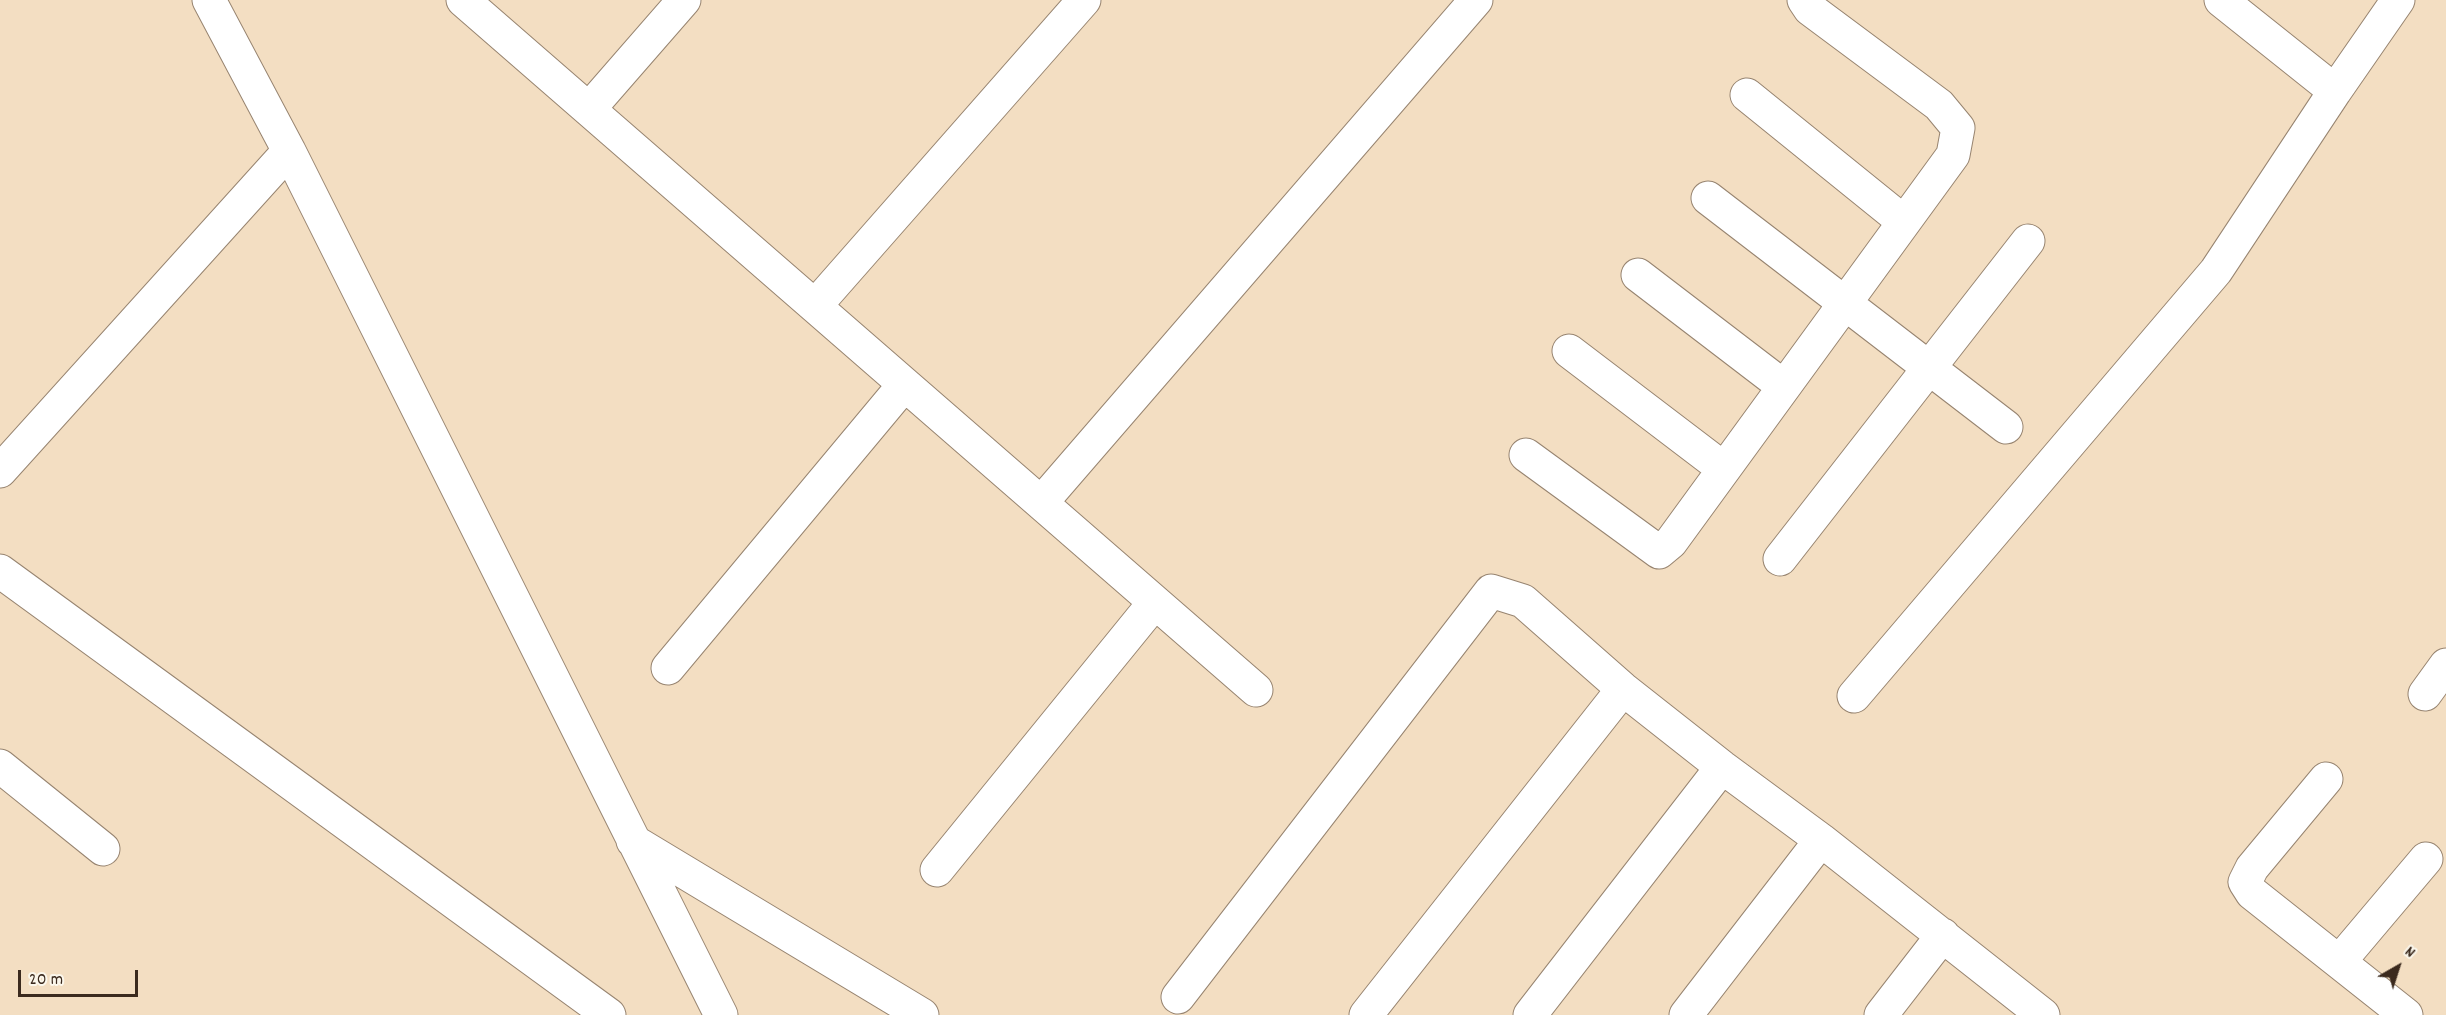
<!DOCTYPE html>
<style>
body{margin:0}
#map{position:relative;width:2446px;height:1015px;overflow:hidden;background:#f3dec2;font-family:Dekko,sans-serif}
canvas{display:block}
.north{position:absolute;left:2368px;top:937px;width:60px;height:60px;-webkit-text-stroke:4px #fbf7ec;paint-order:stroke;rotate:39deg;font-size:16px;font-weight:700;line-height:24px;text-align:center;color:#3b2a1e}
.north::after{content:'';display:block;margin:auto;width:21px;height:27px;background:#3b2a1e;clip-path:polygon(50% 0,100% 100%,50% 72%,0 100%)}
.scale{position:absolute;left:18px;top:970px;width:120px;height:27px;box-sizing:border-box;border:3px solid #3b2a1e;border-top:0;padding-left:8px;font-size:18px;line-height:21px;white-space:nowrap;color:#3b2a1e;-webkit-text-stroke:4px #fbf7ec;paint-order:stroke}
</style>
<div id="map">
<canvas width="2446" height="1015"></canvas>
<div class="north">N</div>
<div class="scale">20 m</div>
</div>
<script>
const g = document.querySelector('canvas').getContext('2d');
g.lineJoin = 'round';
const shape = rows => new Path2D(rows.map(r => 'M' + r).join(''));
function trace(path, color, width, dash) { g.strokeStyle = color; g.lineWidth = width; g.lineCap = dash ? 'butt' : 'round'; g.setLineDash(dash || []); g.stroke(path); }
const minor = shape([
 [209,0,289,151,721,1015],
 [463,0,1256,690],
 [2221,0,2335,91,2398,0],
 [1747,95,1904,222],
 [589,109,684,0],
 [1708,198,2006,427],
 [1638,275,1783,386],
 [815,306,1084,0],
 [1569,351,1724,469],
 [1526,455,1659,552,1671,542,1953,155,1958,128,1939,105,1810,9,1804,0],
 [0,471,289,151],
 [1041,503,1476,0],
 [1780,559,2028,241],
 [0,571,609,1015],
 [668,668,904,385],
 [2425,694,2446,665],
 [1854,696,2216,271,2335,91],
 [0,766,103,849],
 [2326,779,2252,868,2245,882,2252,893,2406,1015],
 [633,841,922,1015],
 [937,870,1155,602],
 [2339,962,2426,859],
 [1178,997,1491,591,1523,601,1623,689,1722,767,1821,840,2043,1015],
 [1366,1015,1623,689],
 [1530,1015,1722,767],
 [1686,1015,1821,840],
 [1881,1015,1943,935]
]);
trace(minor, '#978470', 35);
trace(minor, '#fff', 33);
</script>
